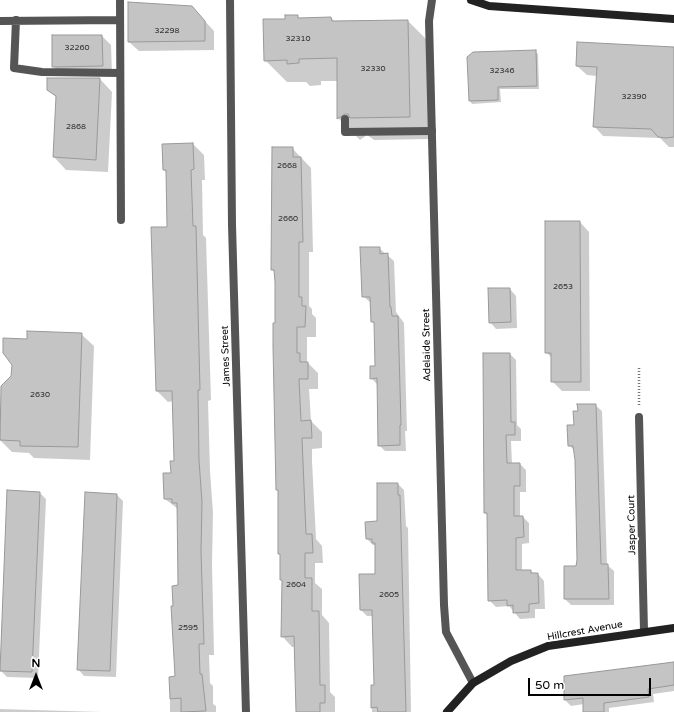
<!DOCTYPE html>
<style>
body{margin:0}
#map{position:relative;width:674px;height:712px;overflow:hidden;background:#fff;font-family:"Varela Round",sans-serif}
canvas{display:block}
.north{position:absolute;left:16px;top:656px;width:40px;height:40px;-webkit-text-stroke:3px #fff;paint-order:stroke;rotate:0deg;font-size:11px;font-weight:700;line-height:16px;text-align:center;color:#000}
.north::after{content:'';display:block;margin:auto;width:14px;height:18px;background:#000;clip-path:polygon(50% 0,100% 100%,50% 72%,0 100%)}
.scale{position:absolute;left:528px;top:678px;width:123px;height:18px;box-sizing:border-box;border:2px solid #000;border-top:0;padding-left:5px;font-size:12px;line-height:14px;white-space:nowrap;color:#000;-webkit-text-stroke:3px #fff;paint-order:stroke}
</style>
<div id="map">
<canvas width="674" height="712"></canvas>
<div class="north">N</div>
<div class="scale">50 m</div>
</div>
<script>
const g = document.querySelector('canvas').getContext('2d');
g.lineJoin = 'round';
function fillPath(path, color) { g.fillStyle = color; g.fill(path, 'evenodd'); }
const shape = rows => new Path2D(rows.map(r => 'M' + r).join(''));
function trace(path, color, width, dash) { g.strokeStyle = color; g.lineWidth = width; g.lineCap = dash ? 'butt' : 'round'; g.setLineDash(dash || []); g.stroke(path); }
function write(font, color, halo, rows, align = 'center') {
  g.font = font + ' "Varela Round",sans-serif'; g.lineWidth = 3.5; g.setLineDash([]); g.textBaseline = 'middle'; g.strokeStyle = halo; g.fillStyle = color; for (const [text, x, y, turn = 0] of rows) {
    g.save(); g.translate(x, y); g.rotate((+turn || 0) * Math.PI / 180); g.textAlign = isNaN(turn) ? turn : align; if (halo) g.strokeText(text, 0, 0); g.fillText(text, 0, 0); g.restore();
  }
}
fillPath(shape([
 [192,7,214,31,214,50,139,51,129,42],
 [297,16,301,19,331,18,335,22,408,21,430,43,432,139,374,140,367,135,360,140,338,118,338,81,321,81,321,85,310,86,306,82,287,82,265,60,286,20],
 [102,36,111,45,112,75,63,76,53,66],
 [674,48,674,147,669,147,660,138,603,136,594,126,597,76,587,75,577,66],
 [535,51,538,54,539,89,500,89,501,102,472,104,470,101],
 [100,79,112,92,108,172,66,170,54,157,57,98,48,89],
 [193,144,204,155,205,180,202,180,203,235,206,238,211,400,208,401,210,471,213,513,212,564,214,655,209,655,210,683,213,686,213,704,216,706,216,712,170,712,170,677,176,677,174,607,179,586,178,509,165,499,175,462,173,401,168,402,157,391,168,228,167,173,164,170,163,145],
 [292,148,311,168,313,252,309,252,309,306,312,309,312,314,316,318,316,337,307,337,307,362,318,373,318,389,309,389,311,421,322,432,322,448,312,449,312,461,316,539,322,546,323,563,315,563,315,583,322,589,322,615,329,623,330,692,335,697,335,712,297,712,295,647,292,647,282,636,283,582,281,580,281,555,279,554,275,272,272,270],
 [580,222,589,232,590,391,562,391,552,381,552,358,546,352],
 [379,248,394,261,396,312,404,323,407,431,405,431,406,451,385,451,379,445,378,385,371,378,376,367,375,325,372,321,371,303,363,296],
 [510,289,516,296,517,328,496,329,490,322],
 [81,334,94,346,90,460,34,458,29,453,12,452,0,440,2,386,12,377,13,365,28,340],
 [510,354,516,360,517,425,521,429,521,441,511,441,512,464,520,464,526,470,526,492,520,492,520,517,523,517,529,523,529,543,522,544,522,571,531,571,534,574,538,574,544,581,545,609,535,609,535,618,520,619,509,606,496,607,489,600,488,515,485,513],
 [595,405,602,411,607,565,614,571,614,605,571,605,565,599,577,567,578,560,575,451,569,445,579,411],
 [398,484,404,490,406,526,408,528,411,712,372,712,372,686,375,686,373,616,367,616,361,610,376,575,376,545,373,545,367,539,378,522],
 [40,493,46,499,38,678,7,677,0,670],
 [86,493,117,495,123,501,116,677,84,676,78,669],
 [674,662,674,691,653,694,654,702,609,708,609,712,584,712,584,704,571,706,565,700,565,676],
 [0,709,102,712,0,712]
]), '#0003');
const building = shape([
 [128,2,192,6,205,21,205,41,128,42,128,2],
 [285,15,298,15,298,18,331,17,332,21,408,20,410,117,350,118,348,114,345,114,337,119,337,58,299,59,299,63,287,64,287,60,264,61,263,19,285,19,285,15],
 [52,35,102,35,103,66,52,67,52,35],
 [577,42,674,47,674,137,666,138,658,137,651,129,593,127,597,67,576,66,577,42],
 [536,50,537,86,498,87,498,100,469,101,467,57,473,52,536,50],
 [47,78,100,78,96,160,53,157,56,96,47,90,47,78],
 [193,143,194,169,191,170,193,226,196,226,200,390,198,390,199,460,202,502,201,552,204,644,199,644,200,674,202,674,206,711,181,712,181,698,170,699,169,677,175,676,171,606,173,606,172,586,178,585,177,503,172,503,172,499,164,499,163,473,171,473,170,461,174,461,172,391,156,391,151,227,167,227,166,170,163,170,162,144,193,143],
 [272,147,293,147,293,157,301,157,303,242,299,242,299,297,302,297,302,306,306,306,305,327,297,327,297,353,300,353,300,362,308,362,308,379,299,379,301,421,311,420,312,438,302,438,306,534,312,534,313,553,305,553,305,578,312,578,312,611,319,611,320,685,325,685,325,703,320,703,320,712,296,712,294,636,281,637,282,580,280,580,280,554,278,554,278,490,276,490,273,347,273,323,275,323,275,282,274,270,271,270,272,147],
 [545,221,580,221,581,382,551,382,551,353,545,353,545,221],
 [360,247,380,247,380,254,388,253,390,307,391,307,392,316,398,316,401,425,400,425,400,445,378,446,377,378,370,379,370,366,375,366,374,322,371,322,370,297,362,297,360,247],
 [488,288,510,288,511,322,489,323,488,288],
 [27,331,82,333,78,447,20,446,20,441,0,440,1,386,11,376,12,365,3,353,3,338,27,339,27,331],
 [483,353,510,353,511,422,515,422,515,435,506,435,507,463,520,463,520,486,514,486,514,516,523,516,524,537,516,538,516,570,531,570,531,573,538,573,539,603,529,604,529,612,513,613,513,605,507,606,507,600,488,601,487,513,484,513,483,353],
 [577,404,596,404,601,564,608,564,609,599,564,599,564,566,576,566,577,560,575,460,573,446,568,446,567,425,574,425,573,411,578,411,577,404],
 [377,483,398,483,398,495,400,495,406,712,378,712,377,707,371,708,371,685,374,685,372,610,360,610,359,574,375,574,375,543,372,543,372,539,366,539,365,522,377,521,377,483],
 [7,490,40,492,32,672,0,671,7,490],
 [85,492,117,494,110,671,77,670,85,492],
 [674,662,674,685,648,689,649,697,604,703,604,712,583,712,583,698,564,700,564,676,674,662]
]);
fillPath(building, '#c4c4c4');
trace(building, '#999', 1);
trace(shape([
 [639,368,639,407]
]), '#777', 2.5, [1, 2]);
trace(shape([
 [120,0,121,220],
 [16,20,14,68,42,72,120,73],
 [0,21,120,20],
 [345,119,345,132,432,131]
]), '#555', 8);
trace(shape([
 [230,0,232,225,246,712],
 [432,0,429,21,444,605,446,632,473,683],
 [639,417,644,631]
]), '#555', 8);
trace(shape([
 [471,0,489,6,674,19],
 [447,712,473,683,511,661,548,646,674,628]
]), '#222', 8);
write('8px', '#313131', null, [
 ["32298",167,31],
 ["32310",298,39],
 ["32260",77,48],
 ["32330",373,69],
 ["32346",502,71],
 ["32390",634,97],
 ["2868",76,127],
 ["2668",287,166],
 ["2660",288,219],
 ["2653",563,287],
 ["2630",40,395],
 ["2604",296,585],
 ["2605",389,595],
 ["2595",188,628]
]);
write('10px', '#000', '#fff', [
 ["Adelaide Street",427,345,-91],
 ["James Street",226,356,-92],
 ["Jasper Court",632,525,-91],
 ["Hillcrest Avenue",585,631,-10]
]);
</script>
